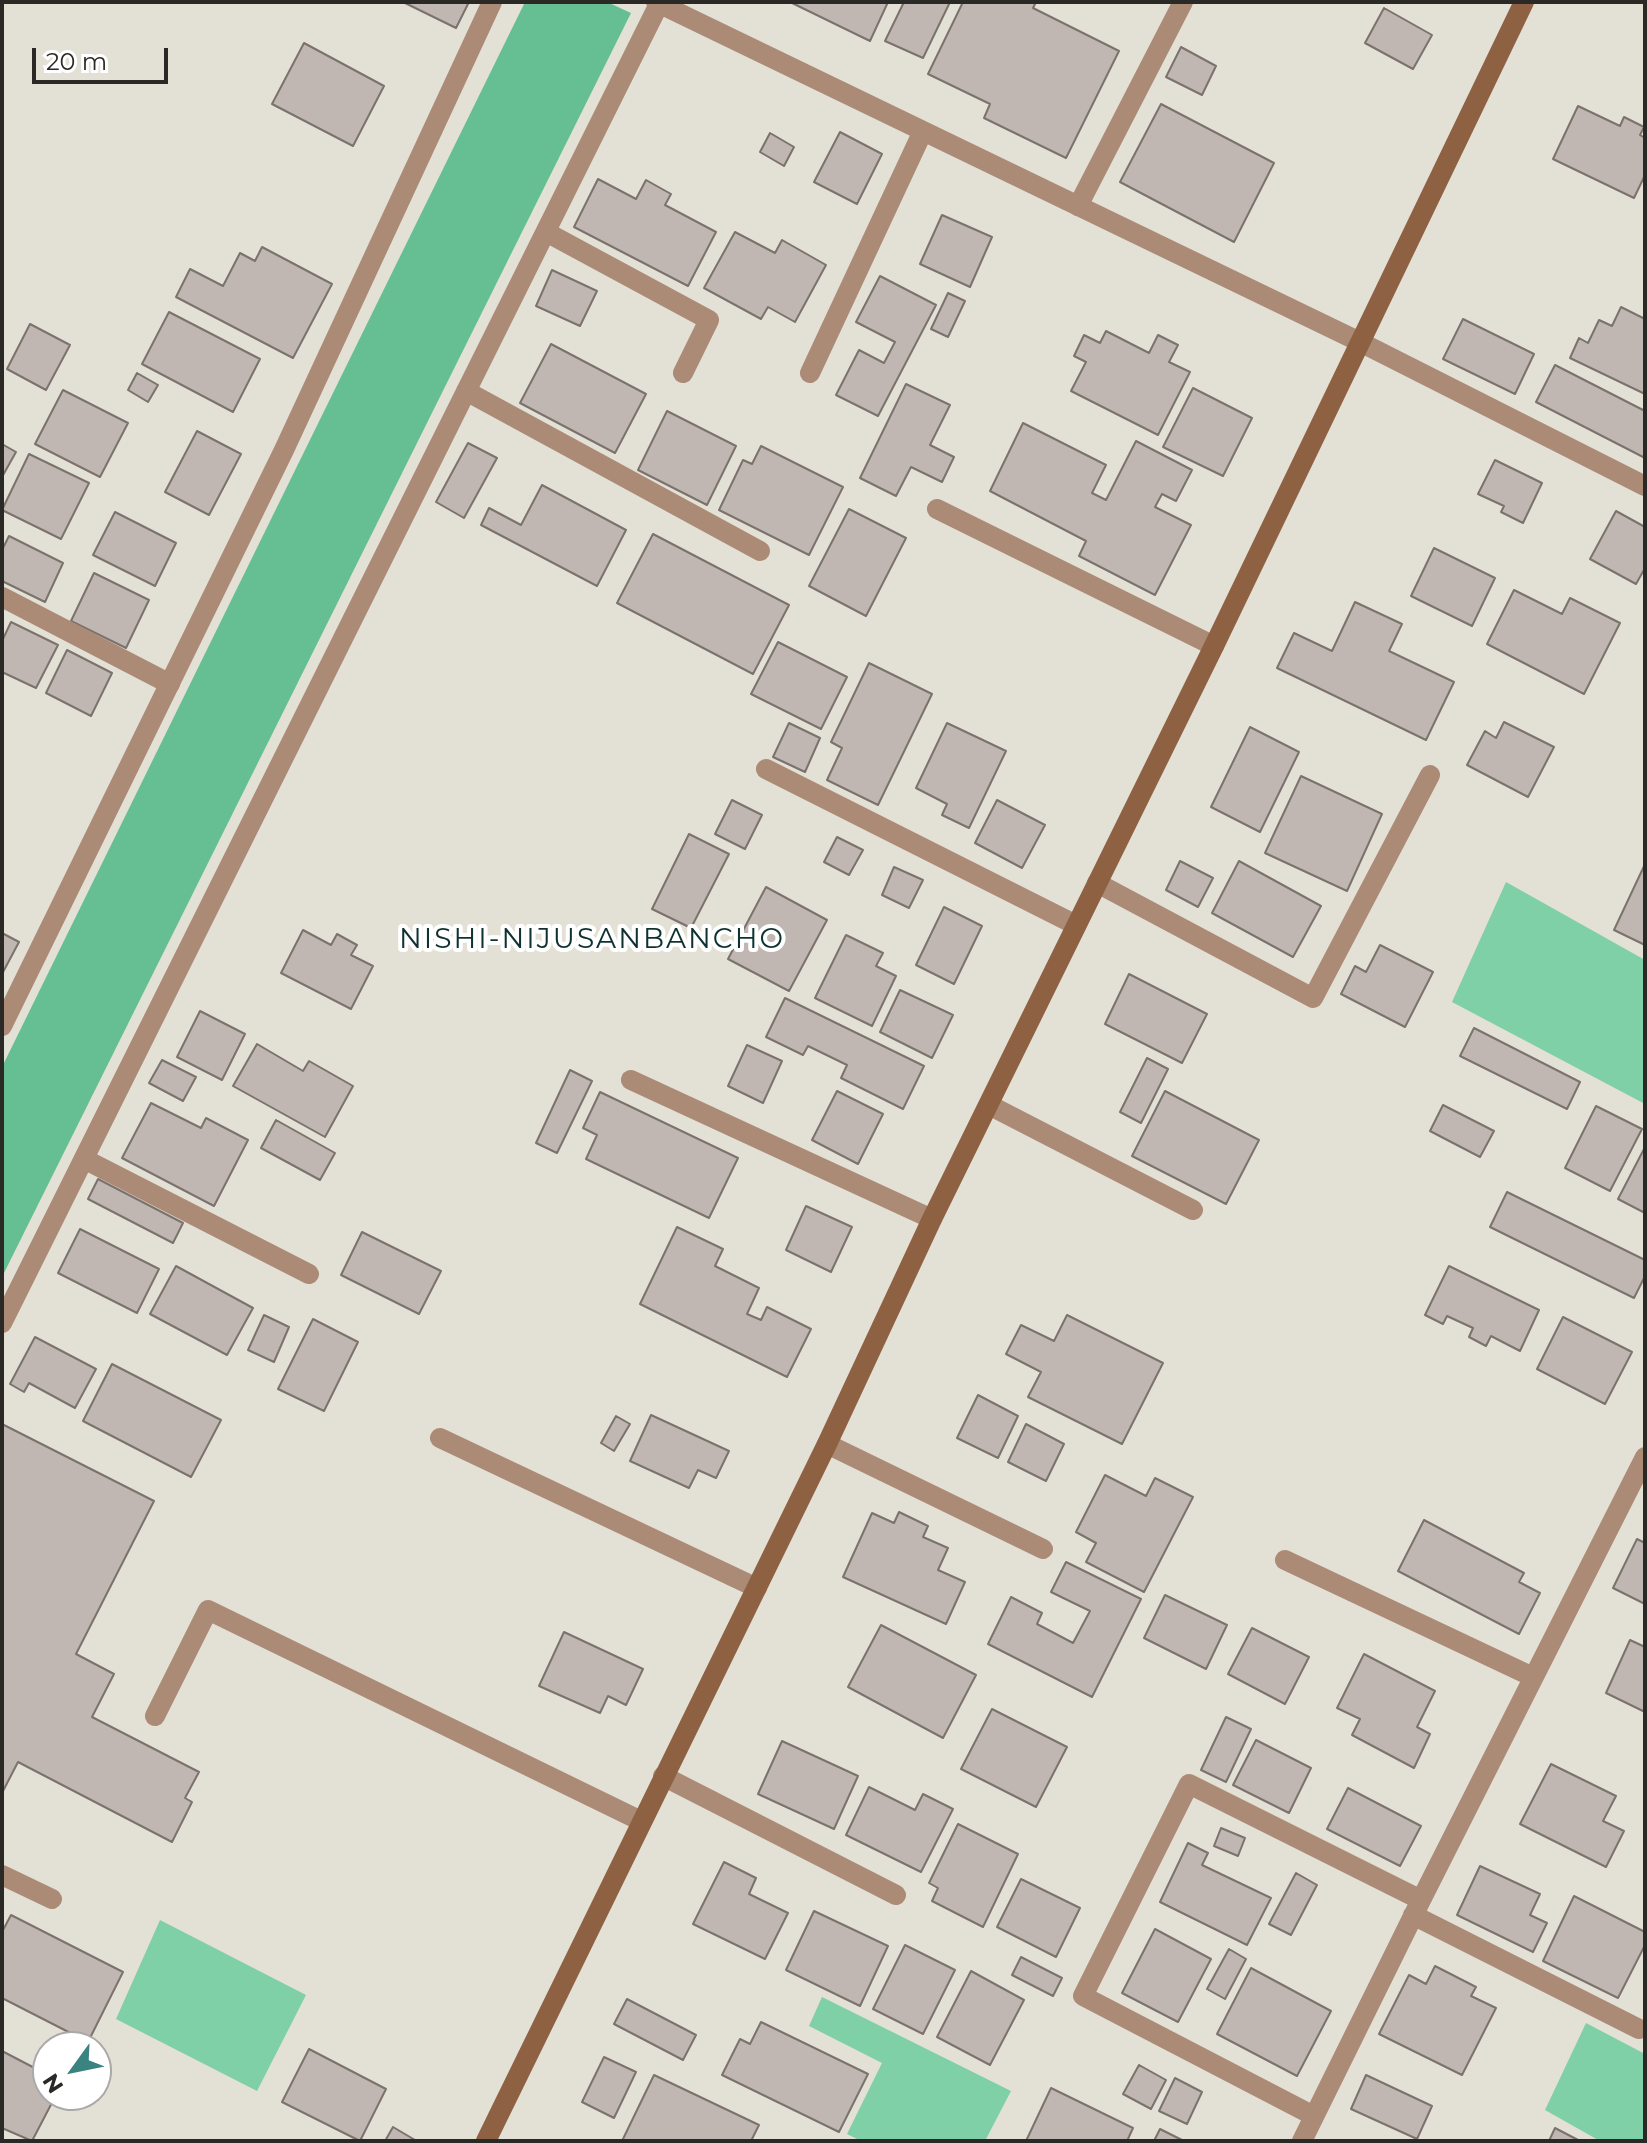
<!DOCTYPE html>
<style>
body{margin:0}
#map{position:relative;width:1647px;height:2143px;overflow:hidden;background:#e3e0d6;font-family:Montserrat,sans-serif}
canvas{display:block}
.frame{position:absolute;inset:0;border:4px solid #2a2925;pointer-events:none}
.north{position:absolute;left:32px;top:2031px;width:80px;height:80px;box-sizing:border-box;background:#fff;border:2px solid #aaa9a8;border-radius:50%;rotate:237deg;font-size:22px;font-weight:700;line-height:32px;text-align:center;color:#2a2925}
.north::after{content:'';display:block;margin:auto;width:28px;height:36px;background:#3b8380;clip-path:polygon(50% 0,100% 100%,50% 72%,0 100%)}
.scale{position:absolute;left:32px;top:48px;width:136px;height:36px;box-sizing:border-box;border:4px solid #2a2925;border-top:0;padding-left:10px;font-size:24px;line-height:28px;white-space:nowrap;color:#2a2925;-webkit-text-stroke:6px #fff;paint-order:stroke}
</style>
<div id="map">
<canvas width="1647" height="2143"></canvas>
<div class="frame"></div>
<div class="north">N</div>
<div class="scale">20 m</div>
</div>
<script>
const g = document.querySelector('canvas').getContext('2d');
g.lineJoin = 'round';
function fillPath(path, color) { g.fillStyle = color; g.fill(path, 'evenodd'); }
const shape = rows => new Path2D(rows.map(r => 'M' + r).join(''));
function trace(path, color, width, dash) { g.strokeStyle = color; g.lineWidth = width; g.lineCap = dash ? 'butt' : 'round'; g.setLineDash(dash || []); g.stroke(path); }
function write(font, color, halo, rows, align = 'center') {
  g.font = font + ' Montserrat,sans-serif'; g.lineWidth = 8; g.setLineDash([]); g.textBaseline = 'middle'; g.strokeStyle = halo; g.fillStyle = color; for (const [text, x, y, turn = 0] of rows) {
    g.save(); g.translate(x, y); g.rotate((+turn || 0) * Math.PI / 180); g.textAlign = isNaN(turn) ? turn : align; if (halo) g.strokeText(text, 0, 0); g.fillText(text, 0, 0); g.restore();
  }
}
fillPath(shape([
 [1506,882,1645,960,1645,1104,1452,1002],
 [160,1920,306,1995,257,2091,116,2019],
 [822,1997,1011,2091,985,2141,861,2141,847,2134,882,2063,809,2026],
 [1586,2023,1645,2054,1645,2141,1600,2141,1545,2110]
]), '#7fcfa7');
fillPath(shape([
 [525,2,607,2,631,13,2,1277,2,1067]
]), '#65bf93');
const building = shape([
 [403,2,469,2,456,28,403,2],
 [790,2,888,2,870,41,790,2],
 [904,2,950,2,923,58,885,41,904,2],
 [963,2,1036,2,1033,8,1119,51,1066,158,984,118,990,104,928,74,963,2],
 [1384,8,1432,35,1413,69,1365,43,1384,8],
 [304,43,384,86,353,146,272,104,304,43],
 [1181,47,1216,66,1202,95,1166,77,1181,47],
 [1161,104,1274,163,1234,242,1120,182,1161,104],
 [1578,106,1620,126,1624,117,1644,127,1640,135,1645,138,1645,175,1634,198,1553,159,1578,106],
 [840,132,882,154,857,204,814,182,840,132],
 [770,133,794,147,784,166,760,152,770,133],
 [598,179,636,199,646,180,671,194,665,205,716,232,688,286,574,227,598,179],
 [942,215,992,237,970,287,920,264,942,215],
 [735,232,775,253,782,240,826,265,795,322,768,307,761,319,704,288,735,232],
 [262,247,332,284,293,358,176,297,190,269,223,286,240,253,255,261,262,247],
 [552,270,597,291,580,326,536,306,552,270],
 [880,276,936,305,878,416,836,395,859,350,884,363,895,342,856,322,880,276],
 [948,293,965,301,948,337,931,329,948,293],
 [1621,307,1645,319,1645,394,1570,358,1579,338,1588,343,1599,320,1612,326,1621,307],
 [169,312,260,359,233,412,142,364,169,312],
 [1463,319,1534,354,1515,394,1443,359,1463,319],
 [30,324,70,345,46,390,7,369,30,324],
 [1106,331,1149,353,1158,335,1178,345,1169,362,1190,372,1158,435,1071,391,1086,362,1074,356,1084,335,1100,343,1106,331],
 [551,344,646,394,615,453,520,403,551,344],
 [1555,365,1645,411,1645,458,1536,402,1555,365],
 [137,373,158,385,148,402,128,390,137,373],
 [906,384,950,405,930,445,954,457,942,482,911,467,896,496,860,478,906,384],
 [1193,388,1252,418,1223,476,1163,447,1193,388],
 [63,390,128,423,100,477,35,444,63,390],
 [667,411,736,446,707,505,638,470,667,411],
 [1023,423,1106,465,1092,493,1106,500,1136,441,1192,470,1176,501,1162,494,1155,507,1191,525,1155,595,1079,556,1086,541,990,491,1023,423],
 [197,431,241,454,209,515,165,492,197,431],
 [468,443,497,458,464,518,436,502,468,443],
 [2,444,16,452,2,477,2,444],
 [761,446,843,487,809,555,719,510,743,460,752,464,761,446],
 [29,454,89,483,61,539,2,510,29,454],
 [1495,460,1542,483,1523,523,1501,512,1504,506,1478,494,1495,460],
 [542,485,626,530,597,586,481,525,489,508,521,525,542,485],
 [849,509,906,538,866,616,809,586,849,509],
 [1616,511,1645,527,1645,568,1636,584,1590,559,1616,511],
 [115,512,176,543,155,586,93,555,115,512],
 [653,534,789,605,753,674,617,603,653,534],
 [9,536,63,563,45,602,2,581,2,550,9,536],
 [1434,548,1495,578,1472,626,1411,596,1434,548],
 [94,573,149,600,126,648,71,621,94,573],
 [1514,590,1562,614,1570,598,1620,623,1584,694,1487,644,1514,590],
 [1355,602,1402,624,1389,651,1454,682,1426,740,1277,668,1294,633,1332,651,1355,602],
 [11,622,58,645,36,688,2,672,2,641,11,622],
 [778,642,847,677,821,729,751,694,778,642],
 [67,650,112,673,91,716,46,693,67,650],
 [869,663,932,694,878,805,827,780,842,748,831,742,869,663],
 [1504,722,1554,747,1528,797,1467,765,1485,731,1496,738,1504,722],
 [789,723,820,738,805,772,773,757,789,723],
 [947,723,1006,751,969,828,942,815,947,804,916,788,947,723],
 [1250,727,1299,752,1260,832,1211,807,1250,727],
 [1301,776,1382,814,1347,891,1265,853,1301,776],
 [732,800,762,815,745,849,715,834,732,800],
 [997,800,1045,825,1022,868,975,843,997,800],
 [689,834,729,854,691,928,652,909,689,834],
 [837,837,863,850,849,875,824,862,837,837],
 [1180,861,1213,878,1198,907,1166,890,1180,861],
 [1239,861,1321,906,1293,957,1212,913,1239,861],
 [1645,864,1645,945,1614,930,1645,864],
 [894,867,923,880,909,908,882,895,894,867],
 [766,887,827,920,789,991,728,959,766,887],
 [944,907,982,926,954,984,916,965,944,907],
 [303,930,331,945,337,934,357,945,351,955,373,966,351,1009,281,973,303,930],
 [2,933,19,942,2,974,2,933],
 [846,935,883,953,876,966,896,976,872,1026,815,998,846,935],
 [1380,945,1433,972,1405,1027,1341,994,1355,966,1366,972,1380,945],
 [1129,974,1207,1014,1182,1063,1105,1024,1129,974],
 [900,990,953,1015,932,1058,880,1032,900,990],
 [785,998,924,1066,903,1109,841,1078,847,1065,808,1046,803,1055,766,1037,785,998],
 [200,1011,245,1034,222,1080,177,1057,200,1011],
 [1474,1028,1580,1082,1567,1109,1460,1056,1474,1028],
 [257,1044,303,1071,309,1061,353,1086,325,1137,233,1086,257,1044],
 [747,1045,782,1061,763,1103,728,1086,747,1045],
 [1147,1058,1168,1069,1141,1123,1120,1112,1147,1058],
 [162,1060,196,1077,183,1101,149,1083,162,1060],
 [570,1070,592,1081,557,1153,536,1143,570,1070],
 [837,1091,883,1114,858,1164,812,1140,837,1091],
 [1165,1091,1259,1140,1226,1204,1132,1156,1165,1091],
 [600,1092,738,1158,709,1218,586,1159,597,1135,583,1128,600,1092],
 [151,1103,201,1128,206,1118,248,1140,214,1206,122,1158,151,1103],
 [1443,1105,1494,1131,1480,1157,1430,1131,1443,1105],
 [1596,1106,1642,1129,1610,1191,1565,1168,1596,1106],
 [276,1120,335,1153,320,1180,261,1148,276,1120],
 [1645,1147,1645,1213,1618,1199,1645,1147],
 [98,1179,183,1223,173,1243,88,1199,98,1179],
 [1507,1192,1645,1260,1645,1276,1634,1298,1490,1227,1507,1192],
 [806,1206,852,1227,831,1272,786,1250,806,1206],
 [677,1227,723,1249,715,1266,759,1288,747,1314,761,1320,767,1307,811,1329,787,1377,640,1304,677,1227],
 [80,1229,159,1269,137,1313,58,1273,80,1229],
 [362,1232,441,1271,419,1314,341,1275,362,1232],
 [176,1266,253,1308,227,1355,150,1314,176,1266],
 [1449,1266,1539,1310,1520,1351,1491,1336,1486,1346,1469,1337,1473,1328,1447,1316,1443,1324,1425,1315,1449,1266],
 [264,1315,289,1327,274,1362,248,1350,264,1315],
 [1067,1315,1163,1363,1122,1444,1028,1397,1041,1372,1006,1354,1021,1325,1054,1341,1067,1315],
 [1563,1317,1632,1352,1605,1404,1537,1369,1563,1317],
 [313,1319,358,1342,324,1411,278,1389,313,1319],
 [35,1337,96,1369,75,1408,29,1383,24,1392,10,1384,35,1337],
 [112,1364,221,1420,191,1477,83,1421,112,1364],
 [978,1395,1018,1416,998,1458,957,1438,978,1395],
 [651,1415,729,1451,716,1478,698,1470,689,1488,630,1461,651,1415],
 [616,1416,630,1424,614,1451,601,1443,616,1416],
 [2,1424,154,1501,76,1654,114,1674,92,1717,199,1772,185,1798,192,1802,172,1842,18,1762,2,1793,2,1424],
 [1026,1424,1064,1444,1046,1481,1008,1462,1026,1424],
 [1105,1475,1146,1496,1155,1478,1193,1497,1144,1592,1086,1562,1096,1543,1076,1532,1105,1475],
 [899,1512,928,1526,923,1537,948,1548,938,1570,965,1582,946,1624,843,1577,872,1513,894,1523,899,1512],
 [1424,1520,1524,1573,1519,1582,1540,1593,1519,1634,1398,1571,1424,1520],
 [1637,1539,1645,1543,1645,1604,1613,1588,1637,1539],
 [1066,1562,1141,1599,1092,1697,988,1644,1011,1597,1042,1613,1037,1624,1073,1643,1090,1611,1051,1592,1066,1562],
 [1165,1595,1227,1625,1206,1669,1144,1638,1165,1595],
 [881,1625,976,1675,943,1738,848,1687,881,1625],
 [1252,1628,1309,1657,1285,1704,1228,1674,1252,1628],
 [564,1632,643,1669,626,1705,608,1696,600,1713,539,1686,564,1632],
 [1630,1640,1645,1647,1645,1712,1606,1693,1630,1640],
 [1364,1654,1435,1691,1417,1727,1430,1734,1414,1768,1352,1735,1360,1719,1337,1708,1364,1654],
 [992,1709,1067,1747,1036,1807,961,1769,992,1709],
 [1226,1717,1251,1729,1226,1782,1201,1770,1226,1717],
 [1256,1740,1311,1768,1289,1813,1233,1785,1256,1740],
 [782,1741,858,1776,834,1829,758,1794,782,1741],
 [1551,1764,1616,1796,1603,1821,1624,1831,1606,1867,1520,1824,1551,1764],
 [869,1787,915,1810,923,1794,953,1809,921,1872,846,1835,869,1787],
 [1348,1788,1421,1826,1400,1866,1327,1829,1348,1788],
 [958,1824,1018,1854,983,1927,932,1901,938,1888,929,1883,958,1824],
 [1221,1828,1245,1838,1238,1856,1214,1846,1221,1828],
 [1188,1843,1208,1853,1202,1865,1271,1898,1247,1945,1160,1902,1188,1843],
 [724,1862,756,1878,749,1894,788,1913,765,1959,693,1924,724,1862],
 [1480,1866,1540,1894,1530,1915,1547,1923,1533,1952,1457,1915,1480,1866],
 [1296,1873,1317,1885,1291,1935,1269,1924,1296,1873],
 [1021,1879,1080,1908,1056,1957,997,1927,1021,1879],
 [1574,1896,1645,1932,1645,1945,1618,1998,1543,1961,1574,1896],
 [814,1911,888,1946,860,2006,786,1970,814,1911],
 [11,1915,123,1972,88,2042,2,1998,2,1932,11,1915],
 [1155,1929,1211,1959,1178,2022,1122,1993,1155,1929],
 [905,1945,955,1970,923,2034,873,2009,905,1945],
 [1229,1949,1246,1959,1225,1999,1207,1989,1229,1949],
 [1021,1957,1062,1978,1053,1996,1012,1975,1021,1957],
 [1435,1966,1476,1987,1471,1996,1496,2008,1462,2075,1379,2034,1409,1975,1426,1984,1435,1966],
 [1251,1968,1331,2011,1297,2076,1217,2034,1251,1968],
 [971,1971,1024,2000,990,2065,937,2037,971,1971],
 [627,1999,696,2035,683,2060,614,2024,627,1999],
 [761,2022,868,2074,839,2132,722,2075,740,2039,750,2044,761,2022],
 [309,2049,386,2089,360,2141,282,2102,309,2049],
 [2,2051,48,2075,48,2095,56,2095,32,2141,2,2128,2,2051],
 [604,2057,636,2072,614,2118,582,2102,604,2057],
 [1139,2065,1166,2080,1151,2109,1123,2094,1139,2065],
 [654,2075,759,2125,751,2141,622,2141,654,2075],
 [1366,2075,1432,2106,1417,2139,1351,2109,1366,2075],
 [1175,2078,1202,2092,1187,2124,1159,2111,1175,2078],
 [1051,2088,1133,2128,1127,2141,1026,2141,1051,2088],
 [393,2127,415,2140,414,2141,385,2141,393,2127],
 [1555,2128,1580,2141,1549,2141,1555,2128],
 [1160,2129,1184,2141,1154,2141,1160,2129]
]);
fillPath(building, '#c1b7b2');
trace(building, '#7b726d', 2);
trace(shape([
 [1078,206,1183,2],
 [2,597,170,684],
 [84,1159,309,1274],
 [440,1438,757,1588],
 [1285,1560,1533,1677],
 [155,1716,208,1610,641,1821],
 [2,1875,52,1899]
]), '#ab8a76', 20);
trace(shape([
 [656,2,1360,342,1645,486],
 [546,232,709,320,683,373],
 [810,373,923,131],
 [466,391,760,551],
 [937,509,1214,646],
 [766,769,1076,925],
 [1097,883,1313,998,1430,775],
 [2,1026,284,450,492,2],
 [631,1080,932,1219],
 [989,1105,1193,1210],
 [2,1323,660,2],
 [827,1444,1043,1549],
 [663,1776,896,1895],
 [1413,1915,1639,2029],
 [1314,2116,1083,1996,1189,1784,1421,1900],
 [1302,2141,1421,1900,1645,1457]
]), '#ab8a76', 20);
trace(shape([
 [486,2141,827,1444,932,1219,1214,646,1524,2]
]), '#8e6143', 20);
g.letterSpacing = '2px';
write('28px', '#0f3231', '#fff', [
 ["NISHI-NIJUSANBANCHO",592,940]
]);
g.letterSpacing = '0px';
</script>
